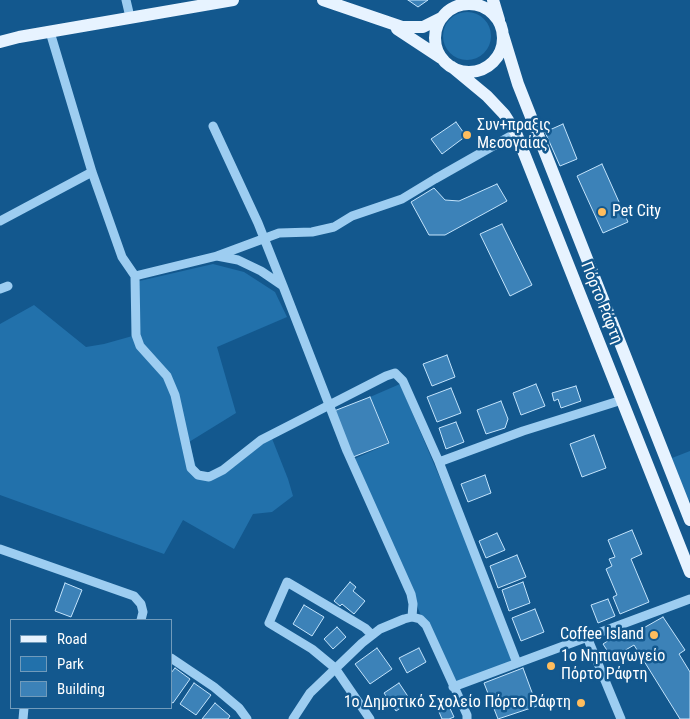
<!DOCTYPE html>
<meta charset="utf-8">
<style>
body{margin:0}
#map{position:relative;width:690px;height:719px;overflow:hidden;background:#13588e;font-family:"Roboto Condensed",sans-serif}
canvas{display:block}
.legend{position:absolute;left:10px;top:619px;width:162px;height:90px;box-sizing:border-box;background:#13588e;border:1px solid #719bbb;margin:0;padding:6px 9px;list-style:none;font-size:15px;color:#fff}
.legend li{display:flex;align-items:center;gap:10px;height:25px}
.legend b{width:25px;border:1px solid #719bbb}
</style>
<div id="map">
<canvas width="690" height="719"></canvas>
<ul class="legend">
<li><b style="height:6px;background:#e7f3ff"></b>Road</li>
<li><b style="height:14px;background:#2271ab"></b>Park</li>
<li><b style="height:14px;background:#3c82b8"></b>Building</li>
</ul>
</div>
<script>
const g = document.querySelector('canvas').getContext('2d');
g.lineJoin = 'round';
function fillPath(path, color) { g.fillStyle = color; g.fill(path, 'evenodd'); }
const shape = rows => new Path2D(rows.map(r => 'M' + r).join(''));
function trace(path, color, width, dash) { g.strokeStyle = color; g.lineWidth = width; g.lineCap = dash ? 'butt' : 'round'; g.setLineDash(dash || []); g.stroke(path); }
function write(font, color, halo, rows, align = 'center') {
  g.font = font + ' "Roboto Condensed",sans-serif'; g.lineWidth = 5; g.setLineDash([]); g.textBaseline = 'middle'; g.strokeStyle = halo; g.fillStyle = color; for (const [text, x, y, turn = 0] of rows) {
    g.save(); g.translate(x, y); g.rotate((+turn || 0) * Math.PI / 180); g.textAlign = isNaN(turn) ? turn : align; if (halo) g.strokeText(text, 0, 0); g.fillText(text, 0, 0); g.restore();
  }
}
fillPath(shape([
 '443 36a24 24 0 1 1 48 0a24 24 0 1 1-48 0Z',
 [213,264,244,272,275,292,287,317,217,347,236,413,189,442,199,477,232,462,271,436,288,479,293,496,272,512,253,514,234,549,183,520,164,554,0,495,0,324,34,305,86,347,104,344,136,335,135,282],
 [400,384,518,662,453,690,354,459,390,443,370,397],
 [690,451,690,500,688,501,672,458]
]), '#2271ab');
const building = shape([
 [408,0,428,0,418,7,408,0],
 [456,122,466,136,442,154,431,139,456,122],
 [563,124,577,159,560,166,545,132,563,124],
 [602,164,628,222,603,233,577,176,602,164],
 [497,184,507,201,445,235,429,235,411,202,434,188,445,200,459,201,497,184],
 [502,224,532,285,510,296,480,234,502,224],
 [447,355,455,377,432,386,423,364,447,355],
 [536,384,545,406,521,415,513,393,536,384],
 [576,386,581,401,561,408,558,399,554,401,552,393,576,386],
 [451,388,461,413,437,422,427,397,451,388],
 [370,397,389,443,353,457,334,411,370,397],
 [501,401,508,419,505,428,486,434,477,410,501,401],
 [456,422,464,442,446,449,439,428,456,422],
 [594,435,606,468,582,477,570,444,594,435],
 [485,475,491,493,468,502,461,484,485,475],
 [632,530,642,554,631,559,649,602,620,614,613,597,617,595,606,569,612,566,609,559,615,557,608,540,632,530],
 [497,533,505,550,486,558,479,541,497,533],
 [517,555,526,577,498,588,490,566,517,555],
 [350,582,356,587,353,591,365,601,354,614,342,604,340,606,334,601,350,582],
 [523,582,530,603,509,611,502,590,523,582],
 [65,583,82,590,71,617,55,611,65,583],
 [608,599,615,616,598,623,591,605,608,599],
 [304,605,324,617,312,636,293,624,304,605],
 [535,609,544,632,521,641,512,618,535,609],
 [663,617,685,650,679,654,690,672,690,719,680,719,634,645,612,658,603,644,620,633,624,639,663,617],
 [337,627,346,637,333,649,324,639,337,627],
 [377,648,392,669,370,684,355,664,377,648],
 [419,648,426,662,407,673,399,658,419,648],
 [175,668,190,679,173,703,171,702,171,673,175,668],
 [523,668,537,706,498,719,484,683,523,668],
 [194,683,211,695,196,715,180,704,194,683],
 [399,683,411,701,396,711,384,693,399,683],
 [447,702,454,717,449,719,442,719,437,707,447,702],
 [215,703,230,716,228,719,202,719,215,703]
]);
fillPath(building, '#3c82b8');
trace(building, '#c4e4fc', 1);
trace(shape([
 [126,0,130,17],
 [50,32,92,172,122,257,135,276,217,256,238,260,261,271,283,286,347,451,411,594,413,604,412,617],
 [213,126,258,223,283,286],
 [0,221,92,172],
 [217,256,279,233,312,232,334,227,352,216,402,199,435,179,516,133],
 [135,276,136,335,140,346,167,376,175,395,191,468,198,475,209,477,223,470,261,440,386,376,395,373,403,381,439,462,523,431,622,400],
 [0,289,8,286],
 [439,462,517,663],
 [0,549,134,596,141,604,143,612,141,620],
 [587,637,621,719],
 [171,658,214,687,239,708,247,719],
 [453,687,690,599],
 [23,719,24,708],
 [293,719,310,693,362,643,380,629,404,619,412,617,420,619,426,625,467,715,467,719],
 [370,719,335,668,312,649,269,623,287,582,343,615,365,628,372,635]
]), '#9dcdf1', 9);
trace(shape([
 [323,0,402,27,423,27,441,18],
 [493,0,499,20],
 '435 38a34 34 0 1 1 68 0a34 34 0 1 1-68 0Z',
 [397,29,441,58],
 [503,35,518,84,690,520],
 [0,42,19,37,233,0],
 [452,67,487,96,504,114,516,133,690,572]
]), '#e7f3ff', 12);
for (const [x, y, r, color] of [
 [467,135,5,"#ffbd5d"],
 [602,212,5,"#ffbd5d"],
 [654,635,5,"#ffbd5d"],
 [551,666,5,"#ffbd5d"],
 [581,703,5,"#ffbd5d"]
]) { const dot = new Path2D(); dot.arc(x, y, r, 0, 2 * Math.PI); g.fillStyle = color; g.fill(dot); trace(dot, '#13588e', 2); }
write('16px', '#fff', '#13588e', [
 ["Συν+πραξις",477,126],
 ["Μεσογαίας",477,144],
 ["Pet City",612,212],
 ["Coffee Island",644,635,"right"],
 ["1ο Νηπιαγωγείο",561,657],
 ["Πόρτο Ράφτη",561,675],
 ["1ο Δημοτικό Σχολείο Πόρτο Ράφτη",571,703,"right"]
], 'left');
write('16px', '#fff', '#13588e', [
 ["Πόρτο Ράφτη",601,303,68]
]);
</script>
